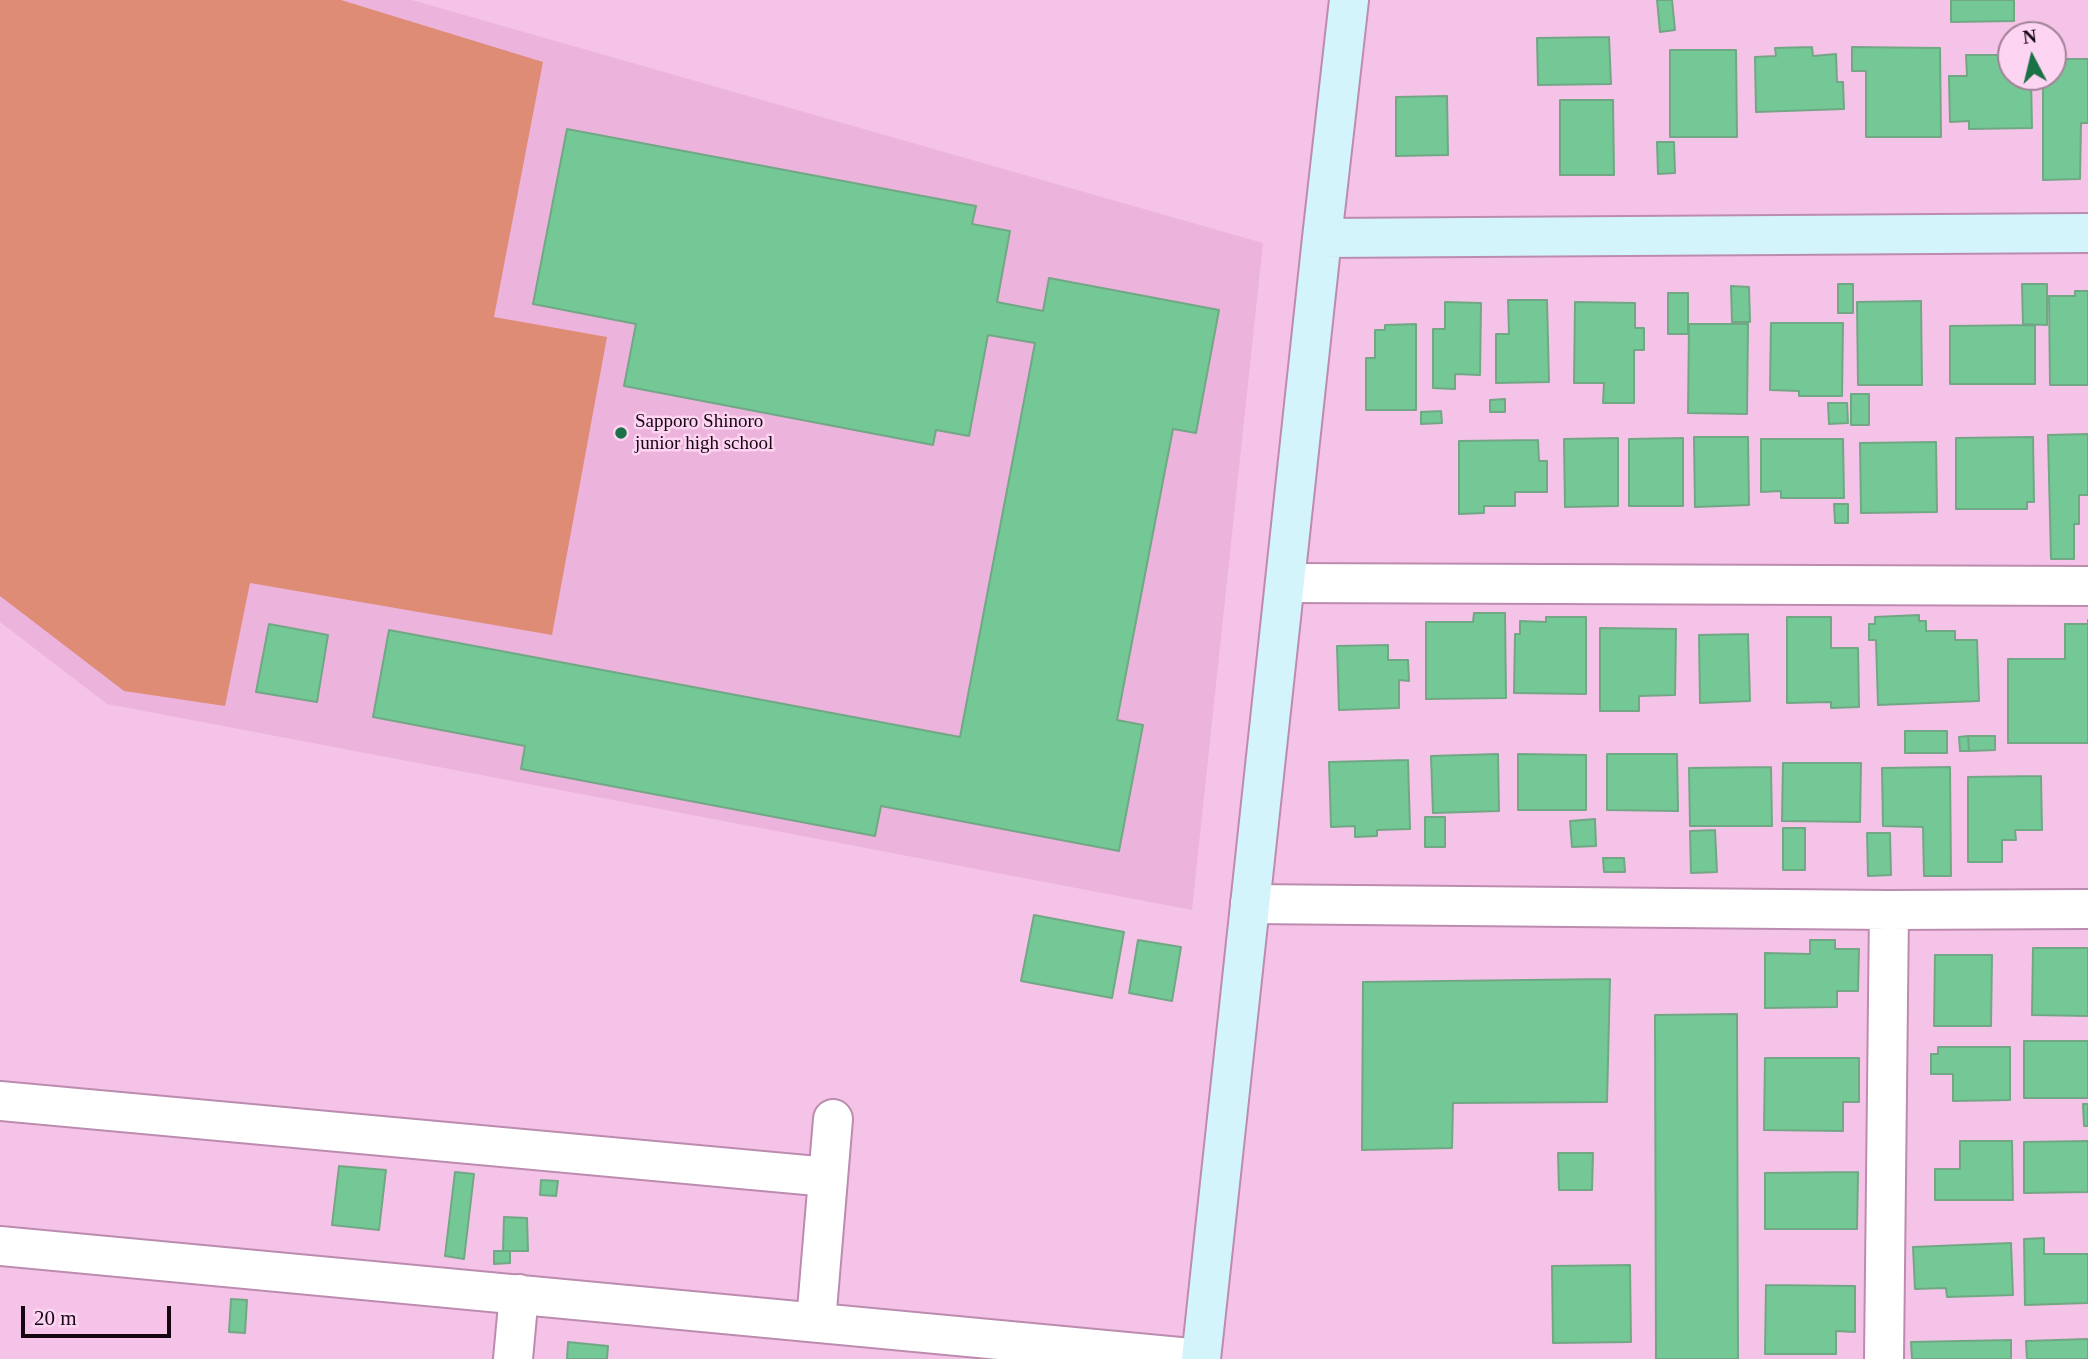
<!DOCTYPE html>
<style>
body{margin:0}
#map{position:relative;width:2088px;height:1359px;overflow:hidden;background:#f6c3e8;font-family:"Times New Roman",serif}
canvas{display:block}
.north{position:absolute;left:1997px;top:21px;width:70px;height:70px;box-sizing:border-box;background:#fdd4f2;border:2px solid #a08298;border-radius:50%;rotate:353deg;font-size:19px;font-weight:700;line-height:28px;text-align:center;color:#150612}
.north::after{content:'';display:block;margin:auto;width:24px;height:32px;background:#1a7246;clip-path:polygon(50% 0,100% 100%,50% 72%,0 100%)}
.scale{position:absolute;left:21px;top:1306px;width:150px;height:32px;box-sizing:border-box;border:4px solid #150612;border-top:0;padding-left:9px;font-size:21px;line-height:24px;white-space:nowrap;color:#150612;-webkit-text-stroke:5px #fdd4f2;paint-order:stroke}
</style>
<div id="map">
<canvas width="2088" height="1359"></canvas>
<div class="north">N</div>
<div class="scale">20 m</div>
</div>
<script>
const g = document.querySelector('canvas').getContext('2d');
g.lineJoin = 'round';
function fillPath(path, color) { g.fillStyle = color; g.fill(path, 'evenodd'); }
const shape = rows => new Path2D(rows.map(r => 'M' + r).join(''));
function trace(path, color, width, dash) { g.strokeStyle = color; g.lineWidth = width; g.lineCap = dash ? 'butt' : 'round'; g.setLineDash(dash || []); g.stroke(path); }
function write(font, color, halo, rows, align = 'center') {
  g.font = font + ' "Times New Roman",serif'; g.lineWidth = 5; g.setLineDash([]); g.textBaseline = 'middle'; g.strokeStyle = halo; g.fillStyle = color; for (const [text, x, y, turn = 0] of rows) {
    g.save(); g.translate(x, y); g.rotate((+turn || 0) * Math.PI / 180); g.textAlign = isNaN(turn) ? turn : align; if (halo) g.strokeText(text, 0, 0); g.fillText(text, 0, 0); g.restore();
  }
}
fillPath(shape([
 [0,0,412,0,1263,243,1192,910,107,704,0,622]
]), '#ecb4dd');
fillPath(shape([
 [0,0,341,0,543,62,494,317,607,337,552,635,250,583,225,706,124,691,0,596]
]), '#df8c76');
const building = shape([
 [1657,0,1672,0,1675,30,1660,32,1657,0],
 [1951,0,2014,0,2014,21,1951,22,1951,0],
 [1609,37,1611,84,1538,85,1537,38,1609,37],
 [1812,47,1813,56,1836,54,1837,82,1843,82,1844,109,1756,112,1755,57,1776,56,1775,48,1812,47],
 [1852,47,1940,48,1941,137,1866,137,1866,71,1852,71,1852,47],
 [1670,50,1736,50,1737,137,1670,137,1670,50],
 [1966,55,2011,55,2011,77,2031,77,2032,128,1969,129,1969,121,1950,122,1949,76,1967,76,1966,55],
 [2053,59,2088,59,2088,123,2081,123,2080,179,2043,180,2043,77,2053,77,2053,59],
 [1447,96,1448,155,1396,156,1396,97,1447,96],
 [1560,100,1613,100,1614,175,1560,175,1560,100],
 [567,129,976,206,972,224,1010,231,997,302,1043,311,1049,278,1219,310,1196,433,1173,429,1117,720,1143,725,1119,851,881,806,875,836,521,769,525,746,373,717,389,630,960,737,1035,343,988,335,969,436,936,430,933,445,624,386,636,324,533,304,567,129],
 [1657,142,1674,142,1675,173,1658,174,1657,142],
 [1838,284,1853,284,1853,313,1838,313,1838,284],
 [2022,284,2047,284,2047,325,2023,324,2022,284],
 [1731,286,1749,287,1750,322,1732,322,1731,286],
 [2075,291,2088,291,2088,385,2050,385,2049,296,2075,296,2075,291],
 [1668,293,1688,293,1688,334,1668,334,1668,293],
 [1508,300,1547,300,1549,382,1496,383,1496,334,1509,334,1508,300],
 [1921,301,1922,385,1858,385,1857,302,1921,301],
 [1445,302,1481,303,1480,375,1455,374,1455,389,1433,388,1433,329,1445,329,1445,302],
 [1575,302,1635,303,1635,328,1644,328,1644,350,1634,350,1634,403,1603,403,1604,383,1574,383,1575,302],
 [1771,323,1843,323,1842,396,1799,396,1799,391,1770,390,1771,323],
 [1416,324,1416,410,1366,410,1366,358,1375,358,1375,330,1385,330,1385,325,1416,324],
 [1689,324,1748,324,1747,414,1688,413,1689,324],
 [2035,325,2035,384,1950,384,1950,326,2035,325],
 [1851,394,1869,394,1869,425,1851,425,1851,394],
 [1505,399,1505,412,1490,412,1490,400,1505,399],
 [1828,403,1847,403,1848,423,1829,424,1828,403],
 [1441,411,1442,423,1421,424,1421,412,1441,411],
 [2088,434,2088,495,2079,495,2079,524,2074,524,2074,559,2051,559,2048,435,2088,434],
 [1694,437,1748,437,1749,505,1695,507,1694,437],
 [2033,437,2034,502,2027,502,2027,509,1956,509,1956,438,2033,437],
 [1618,438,1618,506,1565,507,1564,439,1618,438],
 [1683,438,1683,506,1629,506,1629,439,1683,438],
 [1761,439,1843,439,1844,498,1781,498,1781,491,1761,492,1761,439],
 [1538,440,1539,461,1547,461,1547,492,1515,492,1515,506,1484,506,1484,513,1459,514,1459,441,1538,440],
 [1936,442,1937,512,1861,513,1860,443,1936,442],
 [1834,504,1848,504,1848,523,1835,523,1834,504],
 [1474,613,1505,613,1506,698,1426,699,1426,622,1473,622,1474,613],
 [1919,615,1919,621,1926,621,1926,631,1955,631,1955,640,1977,640,1979,701,1878,705,1876,640,1869,640,1869,624,1875,624,1875,617,1919,615],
 [1546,617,1586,617,1586,694,1514,693,1515,634,1520,634,1520,621,1546,622,1546,617],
 [1787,617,1831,617,1831,648,1858,648,1859,707,1831,708,1831,702,1787,703,1787,617],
 [2088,620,2088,743,2008,743,2008,659,2065,659,2065,624,2088,624,2088,620],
 [269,624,328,635,317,702,256,692,269,624],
 [1600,628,1676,629,1675,695,1639,696,1639,711,1600,711,1600,628],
 [1748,634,1750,701,1700,703,1699,635,1748,634],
 [1388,645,1388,660,1408,660,1409,681,1399,680,1399,708,1339,710,1337,646,1388,645],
 [1905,731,1947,731,1947,753,1905,753,1905,731],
 [1968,736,1995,736,1995,750,1969,751,1968,736],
 [1968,736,1969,751,1960,751,1959,737,1968,736],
 [1498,754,1499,811,1433,813,1431,756,1498,754],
 [1518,754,1586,755,1586,810,1518,810,1518,754],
 [1607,754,1677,754,1678,811,1607,810,1607,754],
 [1408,760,1410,829,1377,830,1377,836,1355,837,1355,826,1331,827,1329,762,1408,760],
 [1783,763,1861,763,1860,822,1782,821,1783,763],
 [1771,767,1772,826,1690,826,1689,768,1771,767],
 [1950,767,1951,876,1924,876,1923,827,1883,826,1882,768,1950,767],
 [2041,776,2042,830,2015,830,2016,840,2002,840,2002,862,1968,862,1968,777,2041,776],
 [1425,817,1445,817,1445,847,1425,847,1425,817],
 [1595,819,1596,846,1572,847,1570,821,1595,819],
 [1783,828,1805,828,1805,870,1783,870,1783,828],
 [1715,830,1717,872,1691,873,1690,831,1715,830],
 [1867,833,1890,833,1891,875,1868,876,1867,833],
 [1603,858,1624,858,1625,872,1604,872,1603,858],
 [1034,915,1124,932,1112,998,1021,981,1034,915],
 [1138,940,1181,947,1172,1001,1129,993,1138,940],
 [1810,940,1835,940,1835,949,1859,949,1858,991,1837,991,1837,1007,1765,1008,1765,953,1810,954,1810,940],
 [2033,948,2088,948,2088,1016,2032,1015,2033,948],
 [1935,955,1992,955,1991,1026,1934,1026,1935,955],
 [1610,979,1607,1102,1453,1103,1452,1148,1362,1150,1363,982,1610,979],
 [1737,1014,1738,1359,1656,1359,1655,1015,1737,1014],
 [2024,1041,2088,1041,2088,1098,2024,1098,2024,1041],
 [1938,1047,2010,1047,2010,1100,1953,1101,1953,1074,1931,1074,1931,1054,1938,1054,1938,1047],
 [1765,1058,1859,1058,1859,1102,1843,1102,1843,1131,1764,1130,1765,1058],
 [2083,1104,2088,1104,2088,1126,2084,1126,2083,1104],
 [1960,1141,2012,1141,2013,1200,1935,1200,1935,1169,1960,1169,1960,1141],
 [2088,1141,2088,1192,2024,1193,2024,1142,2088,1141],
 [1558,1153,1593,1153,1592,1190,1559,1190,1558,1153],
 [339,1166,386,1170,379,1230,332,1225,339,1166],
 [455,1172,474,1174,464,1259,445,1256,455,1172],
 [1858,1172,1857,1229,1765,1229,1765,1173,1858,1172],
 [541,1180,558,1181,556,1196,540,1195,541,1180],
 [504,1217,527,1218,528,1251,503,1251,504,1217],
 [2044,1238,2044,1254,2088,1254,2088,1303,2025,1305,2024,1239,2044,1238],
 [2011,1243,2013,1295,1947,1297,1946,1288,1915,1289,1913,1247,2011,1243],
 [494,1251,510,1251,510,1263,494,1264,494,1251],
 [1630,1265,1631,1342,1553,1343,1552,1266,1630,1265],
 [1766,1285,1855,1286,1855,1332,1836,1331,1836,1354,1765,1354,1766,1285],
 [231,1299,247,1300,245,1333,229,1332,231,1299],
 [2088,1339,2088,1359,2027,1359,2026,1341,2088,1339],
 [2011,1340,2011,1359,1912,1359,1911,1342,2011,1340],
 [568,1342,608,1346,607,1359,567,1359,568,1342]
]);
fillPath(building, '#73c895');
trace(building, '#72a786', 2);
const street = shape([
 [1285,583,2088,586],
 [1250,904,1889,910,2088,909],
 [0,1101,828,1177],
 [0,1246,1201,1359],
 [816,1322,833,1119],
 [513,1359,519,1294],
 [1884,1359,1889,910]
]);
const secondary = shape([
 [1322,238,2088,233],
 [1201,1359,1322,238,1349,0]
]);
trace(street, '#bb8caf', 42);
trace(secondary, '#bb8caf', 42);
trace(street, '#fff', 38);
trace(secondary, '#d4f4fc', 38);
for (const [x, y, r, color] of [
 [621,433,7,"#1a7246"]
]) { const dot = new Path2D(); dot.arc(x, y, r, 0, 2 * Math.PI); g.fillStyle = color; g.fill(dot); trace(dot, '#fdd4f2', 2.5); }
write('19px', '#150612', '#fdd4f2', [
 ["Sapporo Shinoro",635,422],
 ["junior high school",635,444]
], 'left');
</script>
